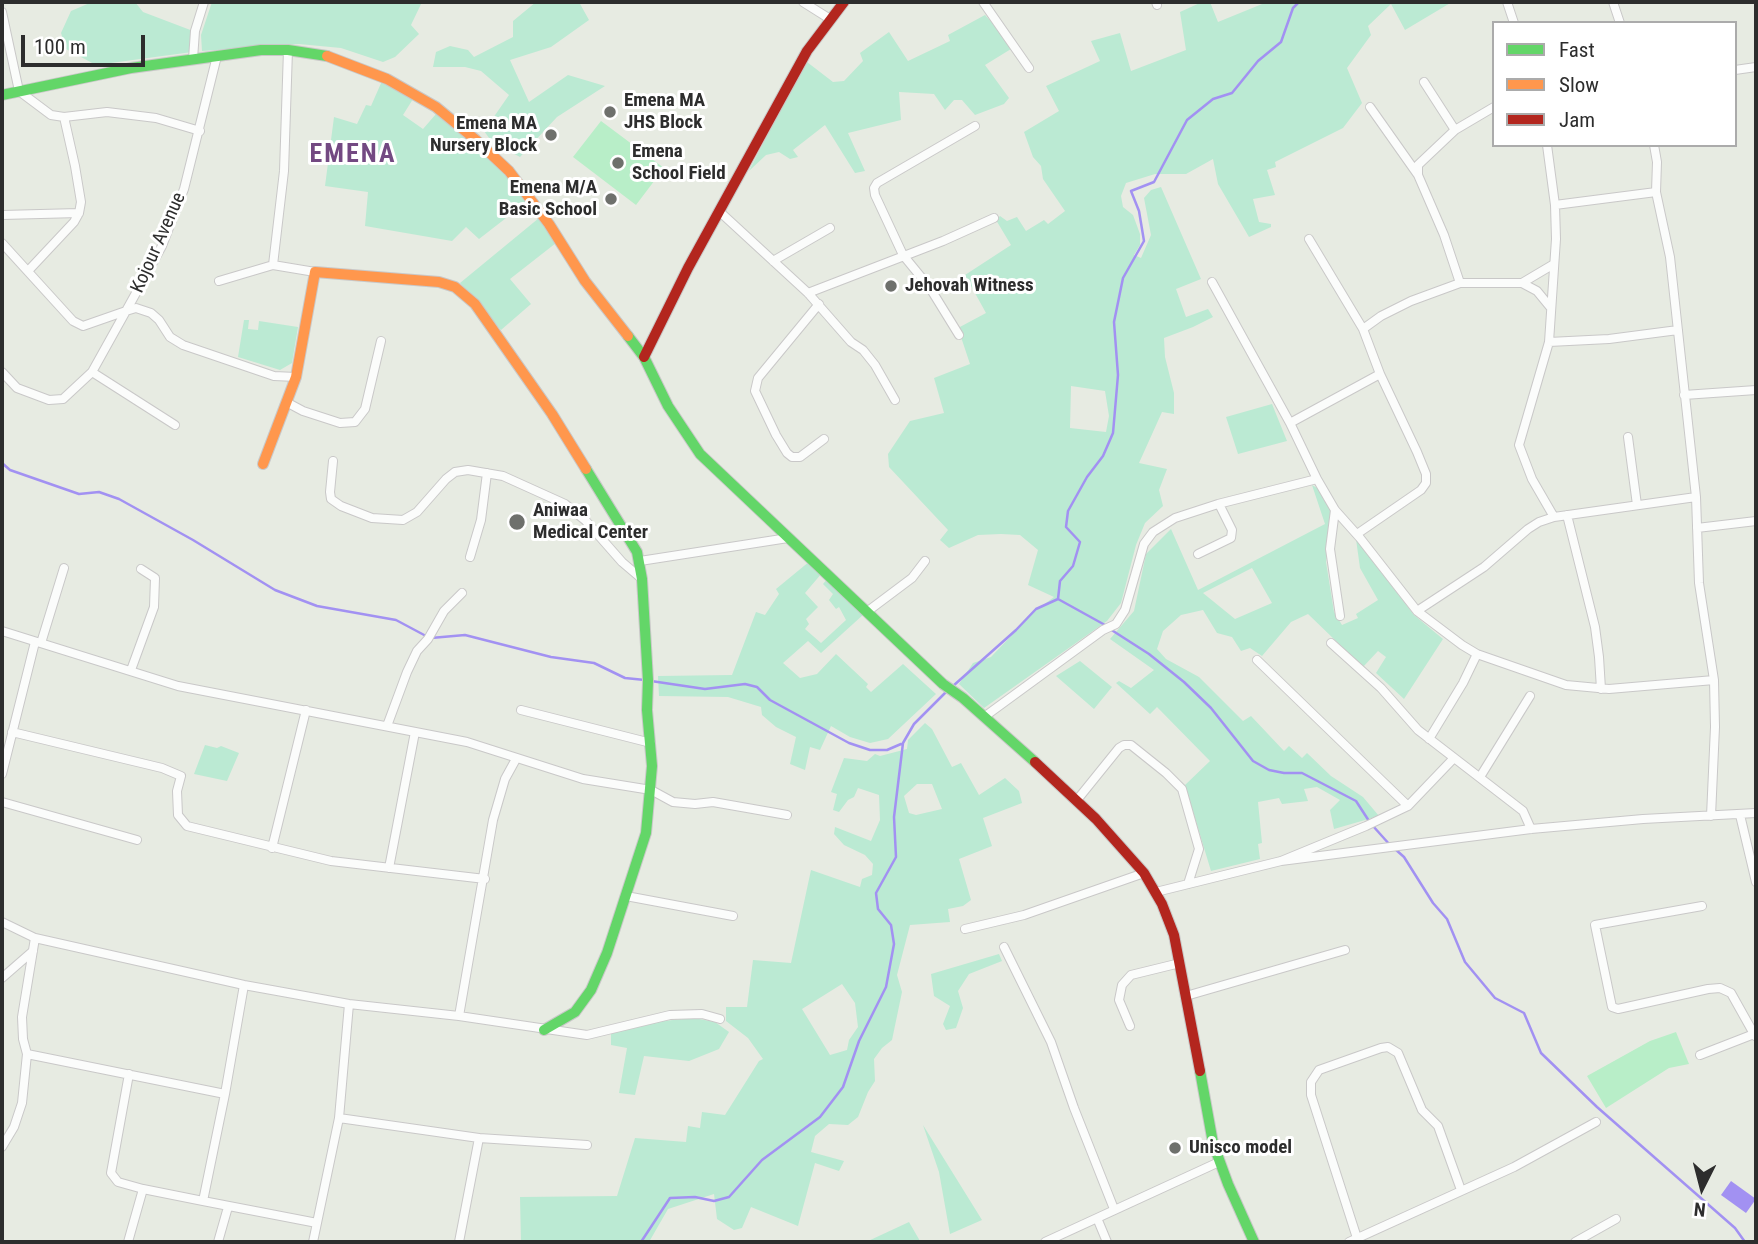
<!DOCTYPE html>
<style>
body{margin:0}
#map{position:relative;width:1758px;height:1244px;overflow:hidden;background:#e7ebe2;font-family:"Roboto Condensed",sans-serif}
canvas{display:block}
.frame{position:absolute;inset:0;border:4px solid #2d2d2d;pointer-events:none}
.legend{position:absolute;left:1492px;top:21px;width:245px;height:126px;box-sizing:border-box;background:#fff;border:2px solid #ababab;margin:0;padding:9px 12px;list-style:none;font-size:21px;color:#2d2d2d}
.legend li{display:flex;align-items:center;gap:14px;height:35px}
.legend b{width:35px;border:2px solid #ababab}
.north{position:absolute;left:1667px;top:1153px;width:70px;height:70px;-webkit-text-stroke:5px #fff;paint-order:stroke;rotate:186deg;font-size:19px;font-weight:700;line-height:28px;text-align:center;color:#2d2d2d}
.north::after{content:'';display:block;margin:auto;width:24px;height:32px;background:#2d2d2d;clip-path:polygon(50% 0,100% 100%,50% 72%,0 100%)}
.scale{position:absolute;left:21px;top:35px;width:124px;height:32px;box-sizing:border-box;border:4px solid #2d2d2d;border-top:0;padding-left:9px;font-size:21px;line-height:24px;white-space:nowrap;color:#2d2d2d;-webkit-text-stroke:5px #fff;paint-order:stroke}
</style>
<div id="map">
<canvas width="1758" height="1244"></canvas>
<div class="frame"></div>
<ul class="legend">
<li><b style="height:9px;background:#63d668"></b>Fast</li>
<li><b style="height:9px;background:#ff974d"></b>Slow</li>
<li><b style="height:9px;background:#b3261e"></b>Jam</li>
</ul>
<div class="north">N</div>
<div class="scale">100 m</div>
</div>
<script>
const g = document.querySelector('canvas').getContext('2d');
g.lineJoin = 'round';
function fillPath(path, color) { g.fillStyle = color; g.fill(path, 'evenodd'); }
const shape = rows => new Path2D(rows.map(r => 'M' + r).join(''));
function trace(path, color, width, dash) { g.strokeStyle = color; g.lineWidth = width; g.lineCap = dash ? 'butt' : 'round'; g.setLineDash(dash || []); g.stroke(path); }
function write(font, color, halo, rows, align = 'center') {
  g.font = font + ' "Roboto Condensed",sans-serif'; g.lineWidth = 6; g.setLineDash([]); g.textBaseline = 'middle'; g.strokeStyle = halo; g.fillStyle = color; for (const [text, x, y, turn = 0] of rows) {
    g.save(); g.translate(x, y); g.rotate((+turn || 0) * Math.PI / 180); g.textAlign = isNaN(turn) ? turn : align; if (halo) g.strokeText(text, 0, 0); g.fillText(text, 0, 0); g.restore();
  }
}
fillPath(shape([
 [92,2,135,2,143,12,193,31,192,52,96,65,66,49,61,33,71,11],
 [212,2,422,2,411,25,419,34,395,57,383,62,341,48,299,44,202,51,201,35],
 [536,2,579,2,589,20,551,47,510,60,529,102,568,75,605,86,557,117,520,157,492,142,484,131,509,95,481,71,465,67,433,67,436,52,450,46,468,50,474,57,513,37,513,21],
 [1202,2,1210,2,1218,22,1267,2,1452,2,1405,30,1391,4,1368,26,1371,35,1347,68,1362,103,1343,128,1275,162,1276,167,1267,170,1275,195,1253,199,1259,222,1271,224,1271,227,1249,237,1218,184,1213,159,1186,174,1155,174,1126,183,1121,196,1123,207,1133,215,1140,234,1140,245,1134,255,1141,258,1151,235,1144,198,1151,190,1161,187,1201,279,1176,289,1186,317,1208,309,1213,317,1193,327,1164,338,1165,357,1174,393,1174,414,1162,412,1139,463,1167,469,1159,490,1163,506,1145,523,1136,545,1121,603,1107,621,984,708,959,684,973,663,991,657,1034,612,1054,597,1028,585,1038,550,1020,535,1001,534,978,535,949,548,940,540,948,530,889,467,888,454,910,421,944,413,934,378,970,364,958,328,986,313,965,275,1011,245,996,220,1000,216,1007,221,1017,217,1026,231,1044,220,1048,224,1065,211,1043,179,1041,166,1033,157,1024,132,1059,111,1046,86,1100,61,1091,41,1120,33,1131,71,1186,50,1180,12],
 [1071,386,1105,391,1109,416,1106,432,1070,428],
 [985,15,999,30,1011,49,985,65,1009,98,1004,104,975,115,962,100,954,100,945,110,934,94,899,92,901,120,848,133,865,171,855,173,825,125,793,150,798,157,790,159,779,152,766,155,749,171,796,79,807,62,833,82,844,81,863,61,860,53,889,32,908,61,950,41,948,35],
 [382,81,413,99,403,115,423,129,436,114,503,171,528,201,479,239,466,227,452,241,365,226,368,192,325,186,334,117,357,124,366,105,371,106],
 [539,218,556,243,510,279,531,304,501,330,460,283],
 [244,320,249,320,248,329,258,330,259,321,298,327,292,363,280,370,238,357],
 [1272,404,1287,441,1238,454,1226,417],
 [1312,485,1319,489,1333,511,1326,562,1334,612,1342,625,1358,618,1356,614,1378,600,1360,568,1356,539,1414,615,1443,639,1404,699,1376,673,1386,657,1378,651,1363,667,1308,614,1291,622,1262,656,1250,648,1241,651,1232,637,1217,633,1203,610,1181,615,1163,631,1157,649,1166,659,1199,677,1243,721,1251,716,1284,751,1289,746,1302,758,1307,753,1331,776,1363,797,1379,816,1334,829,1330,810,1340,800,1317,787,1304,789,1308,801,1282,804,1279,798,1258,802,1262,843,1258,844,1260,859,1211,871,1185,785,1210,761,1157,707,1150,714,1116,683,1119,681,1131,688,1154,670,1110,639,1134,611,1146,554,1171,529,1198,590,1325,524],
 [1252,568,1272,603,1235,619,1203,593],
 [810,561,822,573,805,593,818,607,806,619,809,624,805,629,821,643,846,620,839,607,836,609,829,600,833,594,823,584,828,578,864,614,821,653,808,641,783,663,800,678,817,674,836,654,868,684,866,687,871,692,903,664,936,694,888,739,870,743,850,737,831,726,820,750,810,747,805,770,790,764,796,737,776,727,762,715,761,707,728,697,659,696,658,676,732,675,756,612,765,615,779,594,776,589],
 [1080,661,1112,687,1094,709,1056,676],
 [925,723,932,729,952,767,961,763,979,795,1005,778,1019,791,1022,803,983,818,992,846,959,859,971,900,963,906,948,909,950,922,910,925,897,975,902,992,892,1040,882,1048,874,1059,875,1081,868,1092,858,1117,848,1125,829,1124,815,1136,811,1152,844,1161,839,1171,815,1163,798,1226,751,1207,742,1228,734,1230,717,1219,714,1194,668,1209,649,1242,521,1242,520,1197,617,1196,635,1138,686,1142,688,1126,700,1128,702,1112,725,1115,759,1061,763,1059,748,1038,726,1021,726,1007,747,1007,753,960,791,963,811,870,860,887,862,879,872,875,873,864,865,855,844,845,834,834,835,827,871,841,880,820,879,795,858,788,854,797,848,800,839,812,833,810,837,794,831,792,844,758,867,761,875,754,880,756,907,749,908,740],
 [917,784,932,784,942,809,916,815,909,813,904,796],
 [842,984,855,1003,858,1027,849,1040,847,1050,830,1055,802,1009],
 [205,745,217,748,221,746,239,753,227,781,194,774],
 [999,954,1002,961,969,974,958,991,963,1008,956,1028,946,1030,943,1024,950,1006,934,996,931,974],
 [694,1018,715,1022,729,1032,719,1049,689,1061,644,1056,635,1095,619,1093,627,1048,611,1045,611,1026],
 [923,1125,982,1220,950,1234,939,1172],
 [909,1222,920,1241,925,1242,866,1242]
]), '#bbead3');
fillPath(shape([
 [601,121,664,168,636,205,573,157],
 [1676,1032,1689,1064,1669,1068,1606,1108,1587,1076,1650,1041]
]), '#b8eec8');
fillPath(shape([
 [1731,1181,1756,1199,1746,1213,1721,1195]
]), '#a291f2');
trace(shape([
 [2,463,10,470,79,494,99,492,119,499,193,540,275,590,317,606,396,620,426,636],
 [1058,599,1105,625],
 [1110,629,1149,654,1184,682,1211,708,1253,761,1269,770,1284,773,1302,773,1356,801,1369,821],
 [431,638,465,635,551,657,594,663,625,678,645,680],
 [651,681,705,689,745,684,757,687,770,700,849,743,870,750,887,750,901,744],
 [953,686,1016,630,1036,609,1058,599,1060,581,1073,566,1080,542,1066,527,1068,511,1087,477,1103,456,1113,433,1118,375,1114,322,1123,278,1144,241,1139,211,1131,191,1154,182,1187,120,1213,99,1232,93,1258,61,1281,42,1293,8,1299,2],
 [1373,826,1390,845],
 [1395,849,1404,857,1433,903,1447,919,1465,962,1495,998,1524,1013,1541,1053,1597,1107,1735,1228,1745,1242],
 [641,1242,670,1198,695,1197,714,1201,729,1197,762,1160,820,1117,843,1087,859,1041,886,987,894,944,891,925,878,909,876,893,896,857,894,817,903,743,914,724,948,690]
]), '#a291f2', 2.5);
const street = shape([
 [803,2,830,19],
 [983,2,1029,68],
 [1156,2,1157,5],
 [1507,2,1514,23],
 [1613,2,1620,23],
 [2,12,19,91,51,115,64,117,107,112,156,118,200,131],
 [288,50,284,171,273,265,315,272],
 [193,59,195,31,204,2],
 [1735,70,1756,67],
 [1424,82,1455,130],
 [1370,107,1418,175],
 [1547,145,1555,205,1556,239,1549,342,1519,445,1532,479,1554,517],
 [1654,145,1657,162,1656,192,1670,257,1696,497,1699,583,1714,680,1715,727,1711,816],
 [1555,205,1656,192],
 [720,212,808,293,851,342,863,350,875,365,895,400],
 [2,215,79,213],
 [2,243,73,321,83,326,126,311,162,246,184,189,217,56],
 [773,261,830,228],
 [28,271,74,222,79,213,81,202,75,166,64,117],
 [219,281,273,265],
 [1212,282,1290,423,1317,479,1335,510,1360,538,1417,611,1462,645,1477,654,1566,685,1609,689,1714,680],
 [1460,283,1444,235,1418,175,1418,165,1455,130,1494,107],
 [1522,283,1554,264],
 [808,293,943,241,994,218],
 [819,304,758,378,755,391,776,435,787,453,792,457,800,457,824,439],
 [1363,329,1381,316,1411,301,1460,283,1522,283,1537,291,1551,308],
 [959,335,930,288,903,255,875,195,874,188,877,183,975,126],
 [1549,342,1609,339,1678,330],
 [2,372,17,388,49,400,63,399,92,372,126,311,136,308,151,313,159,320,170,337,183,345,274,376,296,377],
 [92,372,175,425],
 [1684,395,1756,390],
 [288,403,303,411,340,423,355,422,365,409,381,341],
 [1290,423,1380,374,1363,329,1309,239],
 [1628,437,1637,505],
 [333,461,330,492,331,499,341,506,372,518,403,520,417,512,446,479,455,472,468,470,503,476,565,504,586,521,622,562,642,579],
 [1335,510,1330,549,1340,616],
 [1567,515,1595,627,1599,657,1601,689],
 [1697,528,1756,521],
 [1357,534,1421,490,1426,483,1426,474,1417,452,1380,374],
 [1198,554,1231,538,1232,530,1219,504],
 [470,557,481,520,487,473],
 [640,561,788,538],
 [868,611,912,578,925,561],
 [1417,611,1484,567,1528,529,1539,522,1554,517,1696,497],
 [2,631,178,686,467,742,583,779,651,790,673,802,695,804,713,802,787,815],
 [41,643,64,568],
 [1331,643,1381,688,1418,730,1523,811,1531,829],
 [1257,660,1408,806],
 [131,670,154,607,155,578,141,569],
 [521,710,651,743],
 [984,717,1103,630,1116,624,1125,610,1144,544,1153,532,1175,518,1218,504,1317,479],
 [387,726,407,672,417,651,428,639,444,611,462,593],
 [12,732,162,768,181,776,177,791,178,815,187,826,331,861,485,879],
 [1429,739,1463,683,1477,654],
 [2,774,35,642],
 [1480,777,1530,696],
 [1077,800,1119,748,1124,745,1131,745,1166,773,1182,789,1199,849,1188,884],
 [2,802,137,840],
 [1740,815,1756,882],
 [272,848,306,710],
 [1281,861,1531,829,1643,819,1756,813],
 [389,868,415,732],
 [1156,892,1281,861,1366,826,1408,806,1453,759],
 [626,896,733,916],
 [1702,906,1595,925,1612,1007,1618,1009,1708,989,1720,988,1731,993,1754,1034],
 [2,922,35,938,244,985,349,1004,459,1016,587,1035,670,1015,702,1014,720,1019],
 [965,929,1024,915,1144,873],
 [1004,947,1051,1042,1074,1108,1114,1209],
 [2,978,33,951],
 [1186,996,1345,950],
 [459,1016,493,820,505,779,516,759],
 [1130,1026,1119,1000,1122,985,1131,975,1180,963],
 [27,1054,225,1094],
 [1700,1055,1754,1034,1755,1036],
 [129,1074,111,1173,118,1182,143,1189],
 [339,1118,479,1138,587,1145],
 [2,1147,14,1127,22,1103,27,1054,23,1039,22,1017,35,938],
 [203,1201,317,1223],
 [1097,1218,1107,1242],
 [1357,1238,1311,1095,1311,1082,1319,1070,1381,1048,1388,1047,1398,1053,1422,1110,1438,1126,1461,1190],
 [128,1242,143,1189,203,1201,225,1094,244,985],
 [218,1242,228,1207],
 [313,1242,339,1118,349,1004],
 [459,1242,479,1138],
 [1045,1242,1219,1162],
 [1349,1242,1514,1167,1596,1122],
 [1575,1242,1616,1219]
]);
const fast = shape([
 [2,95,131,68,261,50,288,50,327,56],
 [628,336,644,357,668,406,700,454,943,684,963,698,1035,762],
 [544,1030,575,1012,591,990,607,953,646,833,652,766,647,710,648,680,642,579,637,552,586,469],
 [1200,1071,1213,1143,1228,1184,1254,1242]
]);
const slow = shape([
 [327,56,387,79,436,107,476,140,509,171,549,224,585,281,628,336],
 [263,464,296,377,315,272,439,282,455,287,475,304,552,414,586,469]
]);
const jam = shape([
 [644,357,688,268,807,51,844,2],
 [1035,762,1096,819,1144,873,1162,904,1174,935,1200,1071]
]);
trace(street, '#c9c8c8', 10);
trace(fast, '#c9c8c8', 12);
trace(slow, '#c9c8c8', 12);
trace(jam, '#c9c8c8', 12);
trace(street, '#fbfcfb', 8);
trace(fast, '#63d668', 10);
trace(slow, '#ff974d', 10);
trace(jam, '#b3261e', 10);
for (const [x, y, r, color] of [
 [610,112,7,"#6e706c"],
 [551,135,7,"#6e706c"],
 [618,163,7,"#6e706c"],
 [611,199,7,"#6e706c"],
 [891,286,7,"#6e706c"],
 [517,522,9,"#6e706c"],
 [1175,1148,7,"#6e706c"]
]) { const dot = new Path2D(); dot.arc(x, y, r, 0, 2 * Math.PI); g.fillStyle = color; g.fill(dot); trace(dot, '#fff', 2.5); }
write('bold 19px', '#2d2d2d', '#fff', [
 ["Emena MA",624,101],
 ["JHS Block",624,123],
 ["Emena MA",537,124,"right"],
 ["Nursery Block",537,146,"right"],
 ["Emena",632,152],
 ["School Field",632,174],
 ["Emena M/A",597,188,"right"],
 ["Basic School",597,210,"right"],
 ["Jehovah Witness",905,286],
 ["Aniwaa",533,511],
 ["Medical Center",533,533],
 ["Unisco model",1189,1148]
], 'left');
write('19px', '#2d2d2d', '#fff', [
 ["Kojour Avenue",159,243,-66]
]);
g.letterSpacing = '2px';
write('bold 26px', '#734982', '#fff', [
 ["EMENA",353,155]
]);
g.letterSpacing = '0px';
</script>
